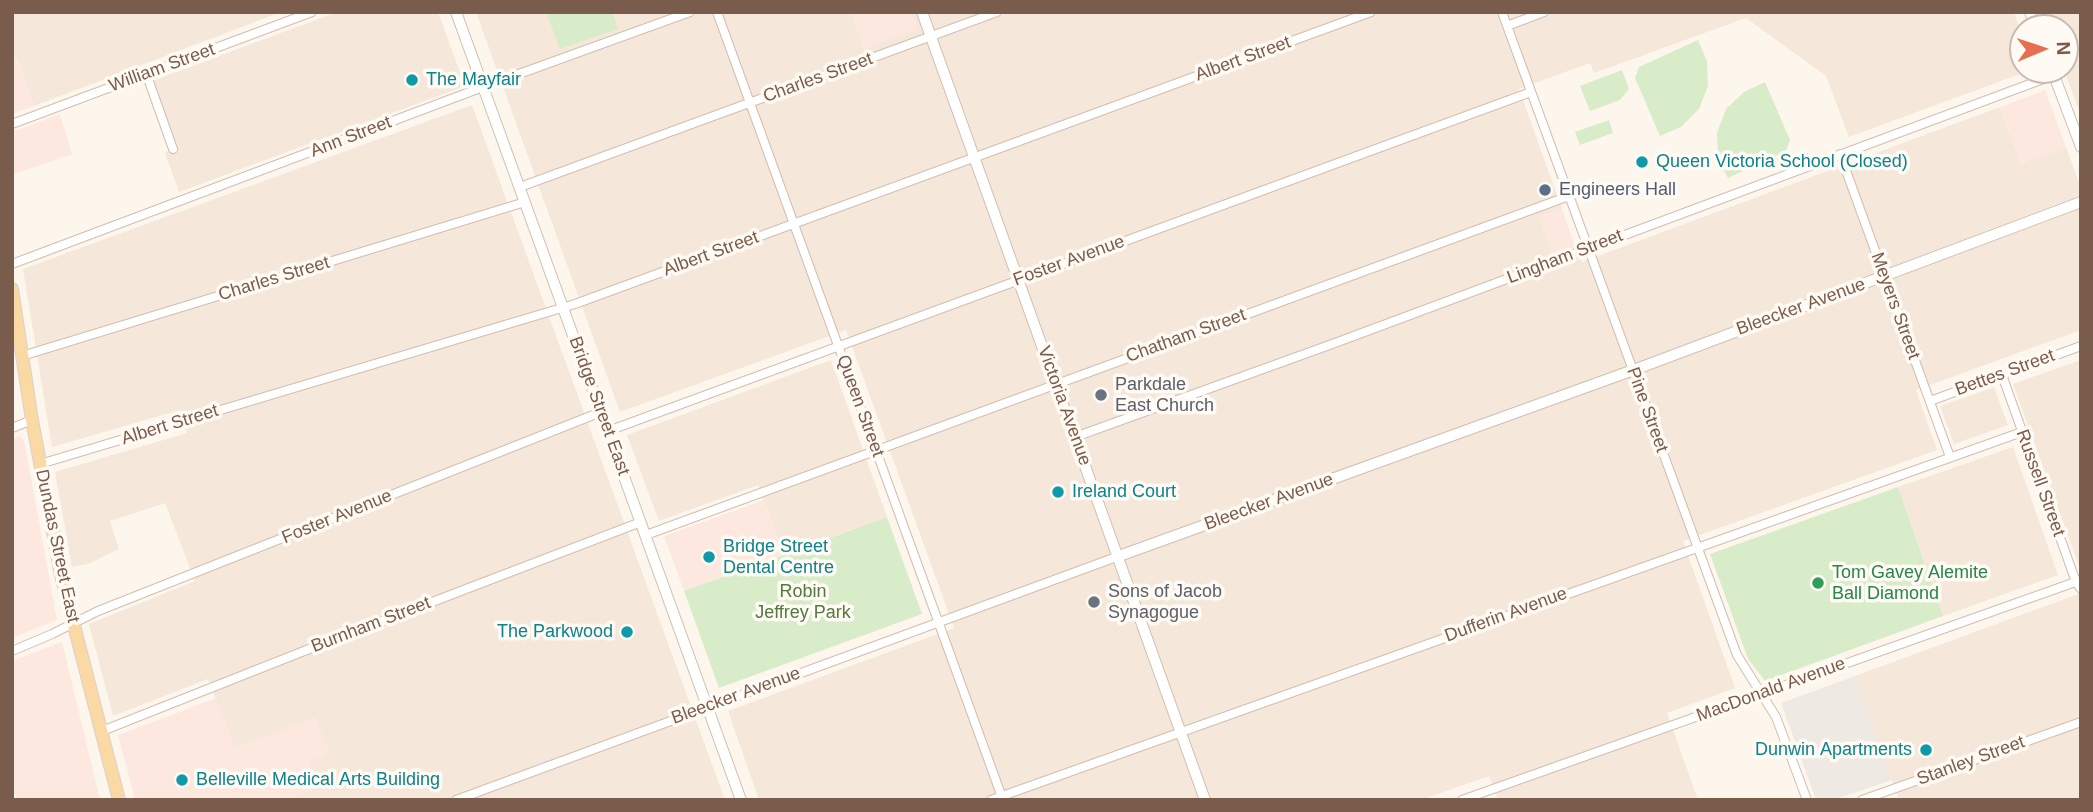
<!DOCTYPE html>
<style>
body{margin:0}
#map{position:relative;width:2093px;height:812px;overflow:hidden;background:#fdf6ec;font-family:Arial,sans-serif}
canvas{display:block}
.frame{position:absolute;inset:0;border:14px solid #7a5c4d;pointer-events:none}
.north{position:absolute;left:2009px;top:14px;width:70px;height:70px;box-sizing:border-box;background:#fffaf3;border:2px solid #cabbb1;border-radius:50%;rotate:88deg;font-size:19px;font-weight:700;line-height:28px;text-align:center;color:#7a5c4d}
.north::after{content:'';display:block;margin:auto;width:24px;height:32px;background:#e76f51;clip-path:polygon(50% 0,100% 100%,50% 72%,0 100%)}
</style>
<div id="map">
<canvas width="2093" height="812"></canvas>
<div class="frame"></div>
<div class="north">N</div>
</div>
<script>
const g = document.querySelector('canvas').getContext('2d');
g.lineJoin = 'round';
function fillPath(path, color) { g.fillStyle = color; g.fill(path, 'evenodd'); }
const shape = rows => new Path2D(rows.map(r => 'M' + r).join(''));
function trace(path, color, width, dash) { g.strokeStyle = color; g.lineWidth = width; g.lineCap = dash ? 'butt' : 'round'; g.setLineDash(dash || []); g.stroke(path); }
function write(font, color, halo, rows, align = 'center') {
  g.font = font + ' Arial,sans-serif'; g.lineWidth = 7; g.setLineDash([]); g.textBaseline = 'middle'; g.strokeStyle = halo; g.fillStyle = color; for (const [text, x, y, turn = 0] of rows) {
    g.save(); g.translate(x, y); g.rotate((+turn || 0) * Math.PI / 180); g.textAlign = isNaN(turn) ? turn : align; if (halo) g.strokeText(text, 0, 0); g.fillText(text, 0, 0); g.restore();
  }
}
fillPath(shape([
 [12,12,281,12,34,106,17,58,12,58],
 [337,12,438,12,465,86,179,192,165,153,177,147,152,81],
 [476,12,2014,12,2023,38,2023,70,2031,70,1849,137,1826,76,1746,18,1594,73,1590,63,1519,89,1562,209,1539,217,1553,254,1575,247,1582,262,2000,107,2021,163,2066,147,2081,188,2081,330,1916,390,1937,450,1683,541,1735,688,1667,713,1698,800,1498,800,1489,776,1421,800,759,800,728,711,954,628,846,330,620,412],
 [2043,12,2081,12,2081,116,2064,70,2065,28,2049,28],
 [472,105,725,800,286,800,317,787,308,761,329,753,235,748,208,679,113,716,89,624,195,581,165,503,110,521,119,549,88,564,72,567,55,472,187,433,180,410,52,447,23,269],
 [831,360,887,517,784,554,758,485,659,521,627,435],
 [2081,360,2081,566,2079,566,2013,384],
 [1994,387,2008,425,1954,444,1940,406],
 [2013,447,2058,575,1943,616,1898,487],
 [2081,593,2081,800,1899,800,1855,676]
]), '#f5e8da');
fillPath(shape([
 [851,12,912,12,918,29,864,49],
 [16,57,34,106,12,114,12,58],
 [2045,90,2066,147,2021,163,2000,107],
 [60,114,72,154,12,175,12,132],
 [1562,209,1575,247,1553,255,1539,217],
 [19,436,24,440,57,620,12,638,12,439],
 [764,500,784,554,684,591,664,536],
 [62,642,100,800,17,800,12,787,12,661],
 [216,698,235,748,315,717,329,753,308,761,317,787,286,800,135,800,118,735]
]), '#fde8e0');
fillPath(shape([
 [1855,676,1892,780,1833,800,1816,800,1781,703]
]), '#efe9e4');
fillPath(shape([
 [546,12,612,12,618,29,560,49],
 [1698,40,1707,61,1708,86,1699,109,1681,127,1660,136,1635,78,1639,67],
 [1622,70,1629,89,1620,100,1590,111,1580,86],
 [1765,82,1790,140,1786,151,1728,178,1718,158,1717,133,1726,109,1744,92],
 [1609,120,1613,133,1580,145,1575,132],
 [1898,487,1943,616,1765,681,1748,659,1710,554],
 [887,517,922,614,719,688,684,591]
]), '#d8ecc9');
const minor = shape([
 [717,12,1003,800],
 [1502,12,1737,655,1776,717,1807,800],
 [1507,26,1544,12],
 [146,73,173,149],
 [12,124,312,12],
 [1840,154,1950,457],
 [520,187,997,12],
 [12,264,483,87,690,12],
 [22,356,525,202],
 [2002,375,2076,582,2081,589],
 [1930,401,2081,346],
 [12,428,32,420],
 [608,431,1531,92],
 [1075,437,1335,343,2054,75],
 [40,464,575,304,1371,12],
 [646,535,1569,196],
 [12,651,52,634,98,611,601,412],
 [102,731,299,653,641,522],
 [456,800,1119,556],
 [991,800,2022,432],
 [1462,800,2081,580],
 [1862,800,2081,722]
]);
const tertiary = shape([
 [456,12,741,800],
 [922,12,1205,800],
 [2030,12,2036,28],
 [2052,70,2081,147],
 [1119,556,1639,368,2081,202]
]);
const primary = shape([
 [12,289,32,420,61,575,119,800]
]);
trace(minor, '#d1beb0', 10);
trace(tertiary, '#d1beb0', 12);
trace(primary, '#dad1cd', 14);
trace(minor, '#fff', 8);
trace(tertiary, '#fff', 10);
trace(primary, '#fbd9a5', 12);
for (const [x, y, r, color] of [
 [412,80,7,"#0f9aa8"],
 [1642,162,7,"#0f9aa8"],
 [1545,190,7,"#5c6f8a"],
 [1101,395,7,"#6b7280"],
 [1058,492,7,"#0f9aa8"],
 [709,557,7,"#0f9aa8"],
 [1818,583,7,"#2e9e5b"],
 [1094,602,7,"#6b7280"],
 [627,632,7,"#0f9aa8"],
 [1926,750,7,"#0f9aa8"],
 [182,780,7,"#0f9aa8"]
]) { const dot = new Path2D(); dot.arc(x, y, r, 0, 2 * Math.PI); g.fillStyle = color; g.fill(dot); trace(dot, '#fffaf3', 2.5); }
write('18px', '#7a5c4d', '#fffaf3', [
 ["Albert Street",1243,59,-20],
 ["William Street",162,68,-20],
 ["Charles Street",818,78,-20],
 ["Ann Street",351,137,-21],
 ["Albert Street",711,254,-20],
 ["Lingham Street",1565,257,-21],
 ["Foster Avenue",1069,261,-20],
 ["Charles Street",274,279,-17],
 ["Meyers Street",1895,306,70],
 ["Bleecker Avenue",1801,307,-20],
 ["Chatham Street",1186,336,-20],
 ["Bettes Street",2005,373,-20],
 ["Bridge Street East",599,406,70],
 ["Queen Street",860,406,70],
 ["Victoria Avenue",1064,406,70],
 ["Pine Street",1647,410,70],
 ["Albert Street",170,425,-17],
 ["Russell Street",2040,483,70],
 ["Bleecker Avenue",1269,502,-20],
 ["Foster Avenue",337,517,-22],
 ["Dundas Street East",57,546,78],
 ["Dufferin Avenue",1506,615,-20],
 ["Burnham Street",371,625,-21],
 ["MacDonald Avenue",1771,690,-20],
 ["Bleecker Avenue",736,696,-20],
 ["Stanley Street",1971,761,-20]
]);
write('18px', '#0d838f', '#fffaf3', [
 ["The Mayfair",426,80],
 ["Queen Victoria School (Closed)",1656,162],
 ["Ireland Court",1072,492],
 ["Bridge Street",723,547],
 ["Dental Centre",723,568],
 ["The Parkwood",613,632,"right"],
 ["Dunwin Apartments",1912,750,"right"],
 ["Belleville Medical Arts Building",196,780]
], 'left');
write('18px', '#4e5e75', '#fffaf3', [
 ["Engineers Hall",1559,190]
], 'left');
write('18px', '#5b616d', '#fffaf3', [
 ["Parkdale",1115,385],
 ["East Church",1115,406],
 ["Sons of Jacob",1108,592],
 ["Synagogue",1108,613]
], 'left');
write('18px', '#27864d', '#fffaf3', [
 ["Tom Gavey Alemite",1832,573],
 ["Ball Diamond",1832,594]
], 'left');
write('18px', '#537a41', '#fffaf3', [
 ["Robin",803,592],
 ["Jeffrey Park",803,613]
]);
</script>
